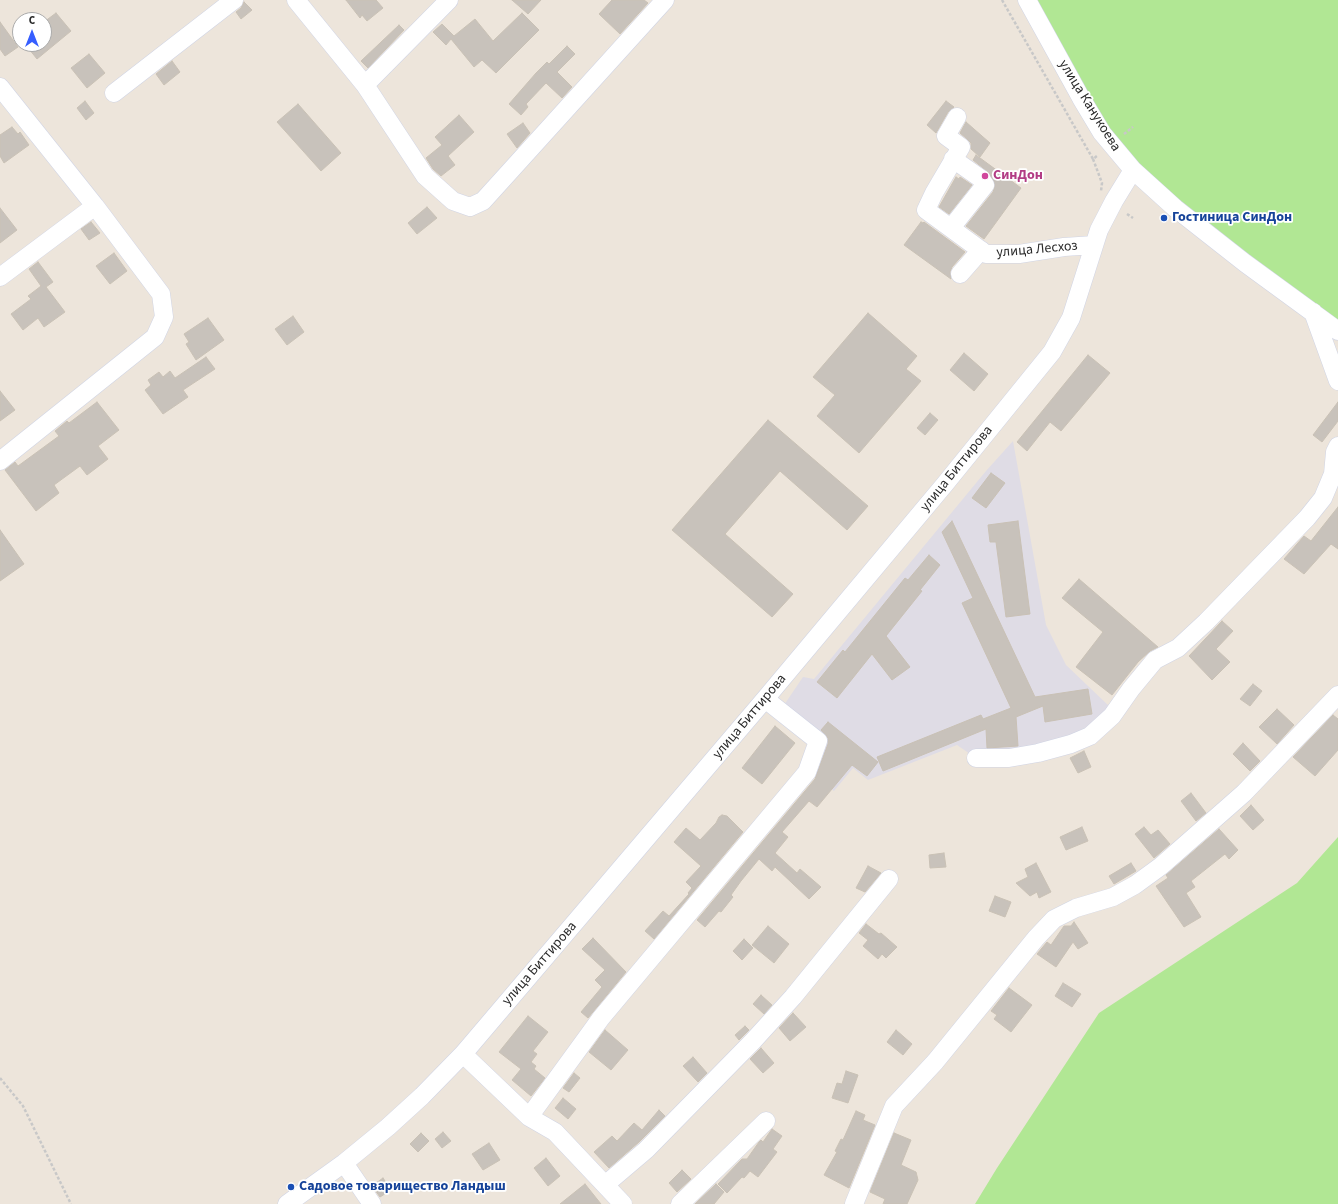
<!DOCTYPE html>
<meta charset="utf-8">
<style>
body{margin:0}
#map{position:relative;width:1338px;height:1204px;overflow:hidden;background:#ede5db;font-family:"Source Sans 3",sans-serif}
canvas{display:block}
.north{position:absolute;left:12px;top:12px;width:40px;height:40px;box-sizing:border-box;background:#fff;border:1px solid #aaa;border-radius:50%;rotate:0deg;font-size:11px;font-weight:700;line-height:16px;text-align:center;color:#2a2a2a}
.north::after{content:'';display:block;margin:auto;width:14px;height:18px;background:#365eff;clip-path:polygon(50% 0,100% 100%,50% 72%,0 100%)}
</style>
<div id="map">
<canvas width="1338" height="1204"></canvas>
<div class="north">С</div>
</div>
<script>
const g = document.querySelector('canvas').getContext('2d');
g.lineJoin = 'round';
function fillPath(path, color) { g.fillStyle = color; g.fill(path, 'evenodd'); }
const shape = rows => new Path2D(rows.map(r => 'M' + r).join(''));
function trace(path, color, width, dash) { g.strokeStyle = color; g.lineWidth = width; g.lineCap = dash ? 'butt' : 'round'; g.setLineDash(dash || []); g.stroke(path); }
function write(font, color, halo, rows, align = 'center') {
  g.font = font + ' "Source Sans 3",sans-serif'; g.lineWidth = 3.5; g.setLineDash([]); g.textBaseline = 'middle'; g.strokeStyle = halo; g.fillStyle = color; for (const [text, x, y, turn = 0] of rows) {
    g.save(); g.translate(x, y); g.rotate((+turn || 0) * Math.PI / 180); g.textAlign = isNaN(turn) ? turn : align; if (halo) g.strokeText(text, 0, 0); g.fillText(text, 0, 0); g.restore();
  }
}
fillPath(shape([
 [1013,441,1046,625,1066,665,1109,706,1090,736,976,758,957,745,868,780,853,768,834,791,807,772,817,741,780,711,803,677,814,679,986,471]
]), '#dfdce5');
fillPath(shape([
 [1027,0,1338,0,1338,331,1133,170],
 [1338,837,1338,1204,975,1204,997,1168,1099,1013,1297,883]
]), '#b1e794');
const building = shape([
 [346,0,376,0,383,8,367,21,362,15,360,18,346,0],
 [512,0,541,0,528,14,512,0],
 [612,0,644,0,648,3,620,34,599,14,612,0],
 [244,2,252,10,241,19,236,12,241,8,244,2],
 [56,13,71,31,37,59,25,44,44,44,44,22,56,13],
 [522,13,539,30,496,73,482,60,474,67,451,39,446,45,433,32,442,24,454,36,475,19,493,41,522,13],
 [0,22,18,47,5,56,0,49,0,22],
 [399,25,404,30,368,68,361,61,399,25],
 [567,46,575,54,557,72,572,87,562,98,546,83,526,104,528,107,521,115,509,104,536,73,547,62,549,64,567,46],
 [89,54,105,73,87,88,71,68,89,54],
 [172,61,180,72,164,85,156,74,172,61],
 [85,101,94,113,86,120,77,108,85,101],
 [946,101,954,107,948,112,936,133,927,125,946,101],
 [298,104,341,153,321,171,277,122,298,104],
 [459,115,474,132,448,156,455,165,441,176,433,169,426,158,442,145,435,137,459,115],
 [966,122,990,143,980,157,971,149,971,143,967,139,960,133,966,122],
 [523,123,530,133,517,148,507,134,523,123],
 [12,127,18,134,20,132,29,145,4,163,0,156,0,135,12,127],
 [976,155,1021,188,984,239,966,226,993,192,995,186,988,172,973,160,976,155],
 [956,177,959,179,960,177,972,185,949,214,939,207,956,177],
 [427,207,437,218,417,234,408,223,427,207],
 [0,208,17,230,0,243,0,208],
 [91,222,100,233,89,240,81,229,91,222],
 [921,222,923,223,924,222,965,252,952,267,950,272,951,279,904,245,921,222],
 [114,253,127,271,110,284,96,266,114,253],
 [38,262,53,282,46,287,65,312,44,327,38,318,23,330,11,314,31,299,28,296,41,286,29,269,38,262],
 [868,313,917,356,906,369,921,381,859,453,817,416,835,395,813,377,868,313],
 [293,316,304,332,287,345,275,329,293,316],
 [208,318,224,340,196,360,186,344,189,342,184,334,208,318],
 [964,353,988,374,974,391,950,370,964,353],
 [1088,355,1110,373,1061,431,1050,422,1027,451,1017,442,1088,355],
 [206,357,215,369,183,390,188,397,163,414,145,390,151,385,148,380,159,372,163,377,170,371,175,378,206,357],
 [0,391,15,410,0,421,0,391],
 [97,402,119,430,98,446,108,459,87,475,80,466,54,485,59,493,36,511,5,470,15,462,18,466,59,436,55,431,67,421,69,423,97,402],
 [1338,402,1338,421,1322,442,1313,435,1338,402],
 [930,413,938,420,925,435,917,428,930,413],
 [768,420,868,506,847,530,780,471,725,534,793,594,772,617,672,530,768,420],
 [991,473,1005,483,986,508,972,498,991,473],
 [1338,507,1338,549,1331,544,1304,574,1284,559,1304,536,1311,541,1338,507],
 [952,521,1035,697,1088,689,1092,714,1045,722,1043,706,1016,717,1018,746,987,748,986,729,883,771,877,757,981,715,983,719,1011,708,962,603,973,598,942,532,952,521],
 [1018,521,1030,614,1006,617,996,542,990,542,988,525,1018,521],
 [0,530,24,564,0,581,0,530],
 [929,555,940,565,920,590,922,591,886,636,910,667,892,680,872,654,837,698,817,682,843,650,845,652,905,578,908,580,929,555],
 [1079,579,1158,647,1150,651,1138,662,1112,695,1076,667,1103,632,1062,598,1079,579],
 [1222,621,1233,631,1216,649,1230,662,1212,680,1189,656,1222,621],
 [1253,684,1262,691,1250,706,1240,699,1253,684],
 [1277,709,1294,725,1277,744,1259,727,1277,709],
 [1333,715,1338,719,1338,750,1315,776,1293,757,1333,715],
 [828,722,878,762,867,776,852,765,817,807,809,801,782,832,788,837,775,853,797,873,800,869,821,887,809,899,775,867,772,871,759,859,741,881,731,895,733,897,721,912,719,911,705,927,697,920,815,779,828,744,828,738,821,730,828,722],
 [775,726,795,743,762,784,742,768,775,726],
 [1243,743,1260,761,1250,771,1233,754,1243,743],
 [1084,751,1091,767,1078,773,1070,758,1084,751],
 [1191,793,1206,813,1196,821,1181,801,1191,793],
 [1251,805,1264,820,1253,830,1240,816,1251,805],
 [722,815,727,816,743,832,654,939,645,931,663,911,669,916,689,894,688,893,692,888,686,882,701,866,674,842,686,828,700,840,716,823,719,817,722,815],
 [1082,827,1088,841,1066,850,1060,837,1082,827],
 [1144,827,1151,835,1158,830,1170,844,1154,858,1135,834,1144,827],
 [1219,829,1238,850,1229,859,1225,854,1191,881,1195,887,1186,893,1201,917,1184,927,1156,886,1168,878,1166,875,1219,829],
 [944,853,946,867,930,868,929,855,944,853],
 [1036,863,1051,892,1039,898,1037,892,1030,896,1016,883,1028,877,1025,869,1036,863],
 [1131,863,1136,871,1114,884,1109,876,1131,863],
 [868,866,881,873,865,892,856,888,868,866],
 [995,896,1011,902,1005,917,989,911,995,896],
 [1074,922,1088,943,1078,949,1073,942,1056,967,1037,954,1047,942,1051,945,1064,926,1071,926,1074,922],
 [866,924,879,934,881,933,897,947,886,958,882,954,878,959,863,946,868,940,859,933,866,924],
 [768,926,789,944,774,963,752,945,768,926],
 [593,938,626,972,588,1018,581,1012,602,987,595,980,605,970,582,949,593,938],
 [744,939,753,948,742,960,733,951,744,939],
 [1063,983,1081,994,1072,1007,1055,996,1063,983],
 [1009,988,1032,1005,1011,1032,994,1019,997,1015,991,1011,1009,988],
 [761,995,772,1005,764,1014,753,1004,761,995],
 [793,1013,806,1027,790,1041,779,1028,793,1013],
 [528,1016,548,1032,533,1051,537,1054,531,1062,536,1066,534,1069,545,1078,531,1096,512,1080,521,1069,499,1052,528,1016],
 [745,1026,749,1030,739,1040,735,1035,745,1026],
 [605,1030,628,1050,611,1070,589,1052,605,1030],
 [896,1030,912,1044,903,1055,887,1042,896,1030],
 [761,1048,774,1063,763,1073,750,1059,761,1048],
 [693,1057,707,1073,698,1082,683,1066,693,1057],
 [846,1071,858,1075,848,1103,832,1098,837,1083,842,1084,846,1071],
 [574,1073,580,1078,569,1092,563,1088,574,1073],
 [563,1098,576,1109,568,1119,555,1108,563,1098],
 [659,1110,665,1116,639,1142,609,1168,594,1152,612,1136,617,1141,634,1123,642,1130,659,1110],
 [856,1111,865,1115,863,1120,875,1125,849,1188,824,1175,837,1152,835,1151,841,1139,843,1140,856,1111],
 [772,1129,782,1136,773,1149,777,1152,758,1177,750,1171,744,1178,742,1177,727,1193,718,1184,742,1159,747,1159,759,1142,761,1140,763,1142,772,1129],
 [443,1132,451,1141,442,1148,435,1139,443,1132],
 [421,1133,429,1141,418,1152,410,1144,421,1133],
 [894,1133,911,1140,901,1165,916,1172,918,1180,907,1204,883,1204,885,1199,870,1192,894,1133],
 [489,1143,500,1160,483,1170,472,1154,489,1143],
 [546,1158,560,1176,548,1186,534,1168,546,1158],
 [682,1170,691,1179,677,1192,669,1183,682,1170],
 [383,1178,391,1190,380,1197,372,1186,383,1178],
 [585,1184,601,1204,560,1204,585,1184],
 [716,1184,724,1192,714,1204,695,1204,716,1184]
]);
fillPath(building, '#c8c2bb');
trace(building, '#c9c1b5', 1);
const minor = shape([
 [296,0,365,85,425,176,453,201,470,207,483,201,665,0],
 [1027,0,1081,98,1102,133,1133,170,1175,208,1245,263,1338,331],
 [365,85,449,0],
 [0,87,95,206,161,294,164,317,155,337,0,461],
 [114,93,234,0],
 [957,117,946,136,961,147,934,193,926,210,986,254,1019,254,1064,247,1094,245],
 [951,228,985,185,980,178,953,159],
 [960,274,981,250],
 [0,277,95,206],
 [1313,312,1338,381],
 [976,758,1009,758,1038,753,1071,744,1090,736,1112,716,1131,689,1155,660,1178,648,1206,622,1307,518,1323,498,1333,474,1335,452,1338,446],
 [463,1054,529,1117,555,1132,623,1204],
 [529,1117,601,1018,807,772,818,741,765,699],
 [344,1163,372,1204],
 [606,1184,646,1150,753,1041,793,997,889,879],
 [287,1204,344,1163,388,1127,422,1096,463,1054,765,699,945,484,1052,352,1071,318,1099,230,1114,201,1133,170],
 [680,1204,766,1121],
 [854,1204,894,1106,935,1062,1036,938,1054,919,1076,908,1113,897,1135,885,1161,866,1244,793,1338,695]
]);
trace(minor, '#d0d4e4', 19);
trace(shape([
 [1002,0,1093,159,1097,156],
 [1124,134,1133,127],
 [1093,159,1102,183,1101,191],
 [1127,214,1133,218],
 [0,1078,23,1106,71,1204]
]), '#c8c8c8', 2.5, [3, 2]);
trace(minor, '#fff', 18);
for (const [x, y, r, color] of [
 [985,176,4,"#d1479c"],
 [1164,218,4,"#1a4fb4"],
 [291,1187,4,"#1a4fb4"]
]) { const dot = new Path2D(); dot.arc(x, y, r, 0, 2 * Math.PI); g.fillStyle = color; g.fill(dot); trace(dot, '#fff', 1.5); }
write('14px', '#2a2a2a', '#fff', [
 ["улица Канукоева",1089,106,58],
 ["улица Лесхоз",1037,250,-5],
 ["улица Биттирова",957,469,-51],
 ["улица Биттирова",750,717,-50],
 ["улица Биттирова",540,964,-49]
]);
write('bold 14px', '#b23c85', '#fff', [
 ["СинДон",993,176]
], 'left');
write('bold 14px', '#164399', '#fff', [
 ["Гостиница СинДон",1172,218],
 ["Садовое товарищество Ландыш",299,1187]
], 'left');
</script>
